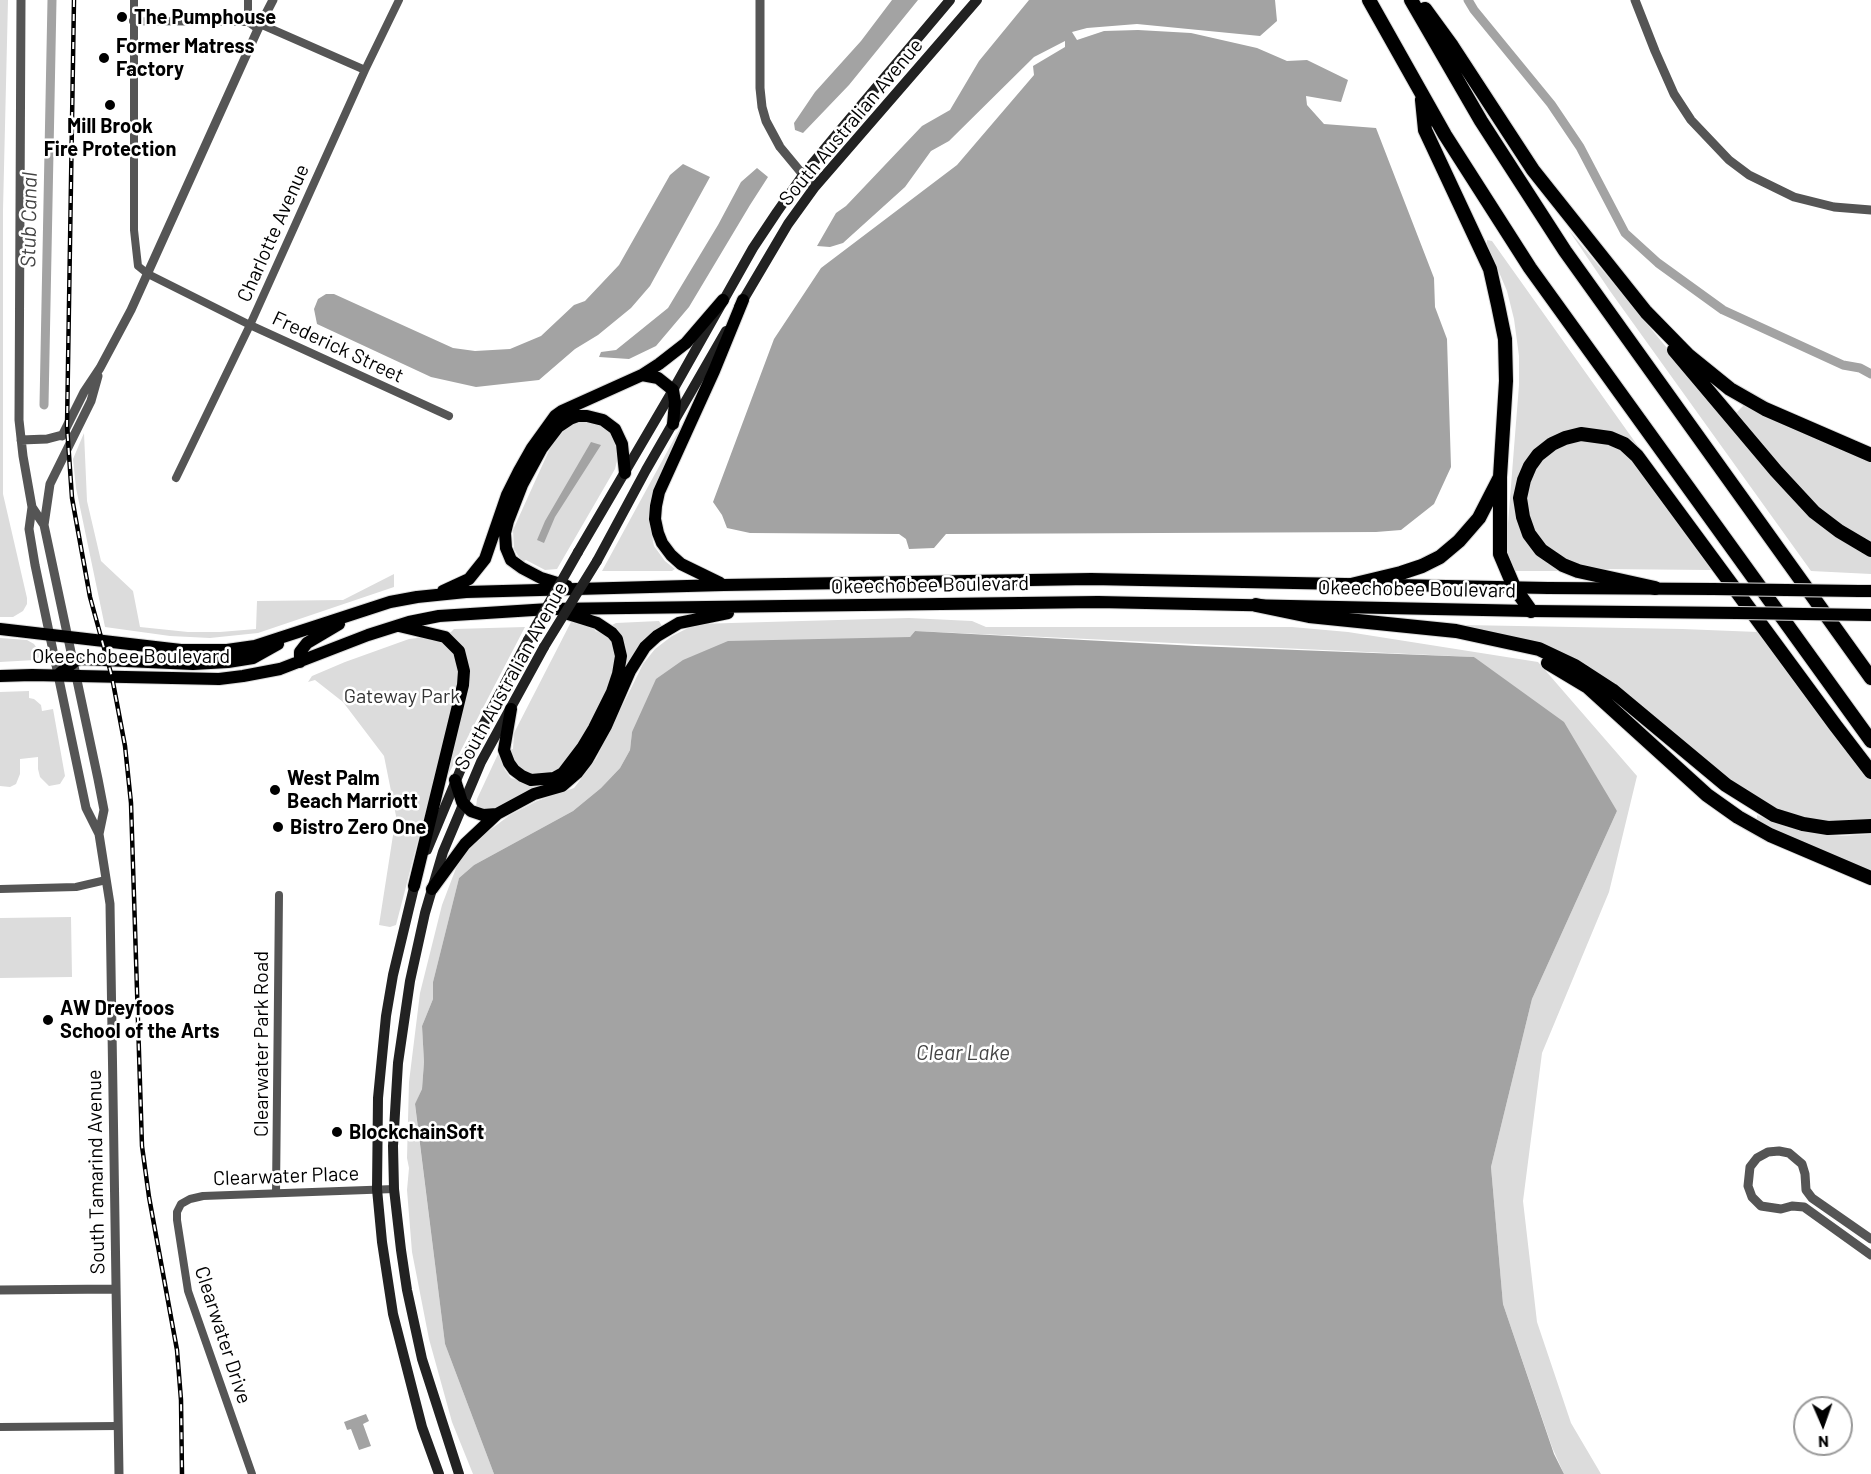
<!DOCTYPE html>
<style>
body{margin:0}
#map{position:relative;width:1871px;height:1474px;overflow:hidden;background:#fff;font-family:Barlow,sans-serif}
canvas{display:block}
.north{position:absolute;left:1793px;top:1396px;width:60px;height:60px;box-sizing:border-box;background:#fff;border:2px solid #999;border-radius:50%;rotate:178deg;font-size:16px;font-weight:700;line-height:24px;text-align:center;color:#000}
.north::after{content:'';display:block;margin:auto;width:21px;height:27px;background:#000;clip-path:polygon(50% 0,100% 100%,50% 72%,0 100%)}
</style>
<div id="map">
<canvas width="1871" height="1474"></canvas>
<div class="north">N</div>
</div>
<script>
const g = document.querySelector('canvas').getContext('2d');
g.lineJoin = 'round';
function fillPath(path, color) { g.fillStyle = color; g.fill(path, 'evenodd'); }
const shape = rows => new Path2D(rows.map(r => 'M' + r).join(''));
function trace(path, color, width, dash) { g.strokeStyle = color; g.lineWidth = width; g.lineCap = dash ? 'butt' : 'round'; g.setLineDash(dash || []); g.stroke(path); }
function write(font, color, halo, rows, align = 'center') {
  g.font = font + ' Barlow,sans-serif'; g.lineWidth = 5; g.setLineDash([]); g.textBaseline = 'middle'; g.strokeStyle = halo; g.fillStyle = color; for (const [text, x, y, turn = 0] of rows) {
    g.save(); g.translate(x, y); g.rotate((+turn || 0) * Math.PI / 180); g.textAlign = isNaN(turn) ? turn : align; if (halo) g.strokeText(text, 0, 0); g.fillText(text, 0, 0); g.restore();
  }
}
fillPath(shape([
 [0,0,8,0,3,210,3,494,27,598,27,604,23,611,13,617,0,617],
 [1568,229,1796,503,1828,531,1871,557,1871,574,1811,571,1610,291],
 [1487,240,1492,241,1640,449,1618,436,1544,446,1517,510,1559,569,1558,571,1513,571,1508,558,1507,536,1519,385,1519,356,1514,319,1507,291,1487,244],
 [1745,404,1776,422,1871,463,1871,545,1853,535,1812,503,1735,414],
 [691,408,655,490,648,517,654,546,665,561,675,569,672,571,602,571],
 [580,422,592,422,606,427,615,436,619,453,615,469,557,569,545,570,526,560,522,562,514,549,513,530,551,446,568,426],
 [84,433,87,501,101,561,133,591,140,627,188,632,220,632,256,629,257,601,343,600,394,574,394,587,258,633,210,638,170,636,105,627,76,488,73,459],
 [1575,440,1613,444,1628,455,1712,570,1599,569,1577,565,1555,556,1536,536,1525,508,1529,479,1547,453],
 [909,618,972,621,986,627,1292,627,1348,632,1538,662,1637,776,1609,892,1542,1053,1523,1201,1537,1322,1571,1423,1601,1474,1564,1474,1552,1447,1503,1304,1491,1167,1532,999,1617,811,1474,657,915,631,910,637,632,732,630,750,620,768,601,788,573,811,474,865,459,878,433,982,433,999,422,1026,424,1062,422,1089,415,1105,445,1344,494,1474,473,1474,452,1422,429,1339,412,1252,407,1190,409,1168,407,1158,409,1082,420,993,442,905,458,863,479,838,510,815,537,801,574,788,596,759,643,664,655,649,672,636,696,624],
 [659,621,662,626,642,641,632,655,627,668,626,646,612,625,616,623],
 [571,622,596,627,595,631,601,633,602,631,616,647,617,663,601,702,573,752,557,770,536,775,520,768,508,750,513,749,514,733],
 [1463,625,1682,629,1758,632,1871,780,1871,820,1848,823,1824,821,1799,816,1773,808,1744,791,1540,645,1509,635,1462,626],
 [525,627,447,777,444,775,469,677,467,657,459,643,449,634,454,629],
 [425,637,442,642,453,650,460,666,459,682,396,925,390,927,379,925,396,816,384,756,343,702,315,680,308,682,312,676,345,662,409,639],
 [0,638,27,640,34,644,38,650,39,657,35,660,0,662],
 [29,691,29,698,34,699,41,705,42,711,53,709,65,776,60,784,49,786,40,777,38,769,38,757,20,759,20,774,16,784,10,787,0,786,0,692],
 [498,754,505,770,511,778,541,787,510,800,495,809,481,809,476,807,477,799],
 [1757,815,1788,828,1813,833,1841,836,1871,834,1871,875,1757,823],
 [71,917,72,977,0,978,0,918]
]), '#dcdcdc');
fillPath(shape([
 [892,0,918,0,849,85,803,133,795,130,794,123,815,92,861,41],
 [1029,0,1275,0,1277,21,1260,36,1137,24,1087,28,1072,32,1077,40,1104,31,1138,30,1191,33,1257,48,1287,61,1307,60,1348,80,1341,102,1306,96,1307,105,1324,124,1376,128,1434,278,1435,307,1447,339,1451,467,1434,504,1401,530,1376,532,946,534,934,548,909,549,906,539,899,534,750,533,727,528,722,515,713,502,774,339,821,268,957,165,1034,75,1033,66,1065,47,1065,41,1034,57,949,141,931,151,905,187,843,243,830,247,817,246,836,213,846,206,922,126,950,110,979,61],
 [683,164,710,177,650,286,631,308,598,335,575,349,539,380,476,387,431,377,317,324,314,309,318,299,326,294,334,294,453,348,475,351,510,349,541,336,574,305,585,301,619,265,670,175],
 [757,168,768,177,750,205,689,307,656,346,629,359,599,357,601,352,616,350,668,308,718,225,741,182],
 [591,442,601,445,555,517,544,543,537,540,545,521],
 [915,631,1196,646,1474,657,1564,722,1617,811,1532,999,1491,1167,1503,1304,1554,1454,1564,1474,494,1474,445,1344,415,1104,422,1089,424,1062,422,1026,433,999,433,982,459,878,474,865,573,811,601,788,620,768,630,750,632,732,656,679,683,660,728,641,910,637],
 [366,1414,369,1421,363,1424,371,1446,359,1450,351,1429,347,1430,344,1422]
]), '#a3a3a3');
trace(shape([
 [1468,0,1474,10,1551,104,1580,147,1625,233,1658,263,1723,310,1843,365,1860,368,1871,374],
 [44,405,52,0]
]), '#a3a3a3', 9);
const primary = shape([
 [642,375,658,378,673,390,675,402,673,424],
 [720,583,681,564,671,555,662,543,658,533,655,519,656,506,659,492,714,371,743,300],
 [567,586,541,578,522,568,511,560,506,548,505,533,508,521,522,485,542,448,558,427,570,419,578,416,587,416,603,420,615,429,622,444,625,473],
 [443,591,469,579,485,559,507,495,519,471,532,448,555,416,562,411,642,375,659,364,686,343,723,300],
 [1859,591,1871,591],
 [399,626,445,637,459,651,464,671,463,685,414,886],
 [0,629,181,650,227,650,255,646,390,602,417,597,466,592,724,585,1091,579,1548,588,1713,589],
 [300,662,300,652,307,643,339,624],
 [58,675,75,661,81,659,193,664,228,662,253,658,278,644],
 [0,676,32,675,219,679,243,676,280,669,368,635,409,622,439,616,549,609,1098,602,1531,611,1737,613],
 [511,709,504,750,509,763,514,770,522,776,531,780,554,778,563,773,582,748,594,728,612,692,618,674,621,656,617,639,612,633,597,623,565,613],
 [455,780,462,802,471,811,483,815,497,814],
 [432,889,465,844,497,814,534,794,562,786,577,773,587,760,606,726,630,671,645,647,657,636,679,623,728,613]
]);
const motorway = shape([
 [1369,0,1445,135,1530,268,1871,741],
 [1411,0,1481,121,1565,251,1871,678],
 [1425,9,1452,46,1533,170,1646,312,1688,355,1730,389,1765,409,1871,455],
 [1422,100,1425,130,1490,269,1498,305,1505,339,1506,381,1500,477,1500,554,1514,587,1531,611],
 [1674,350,1776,471,1814,512,1839,531,1871,550],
 [1351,585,1401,573,1422,566,1440,557,1459,541,1479,518,1499,479],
 [1655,588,1578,571,1563,565,1541,550,1529,534,1523,517,1520,498,1524,480,1530,466,1538,455,1552,444,1565,438,1581,434,1610,438,1624,444,1637,456,1835,725,1871,772],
 [1256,605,1309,616,1456,631,1539,649,1575,666,1612,690,1726,785,1774,815,1803,824,1828,828,1871,826],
 [1548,663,1588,687,1707,795,1738,817,1770,835,1871,878]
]);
trace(primary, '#dbdbdb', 14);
trace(motorway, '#dbdbdb', 16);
trace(shape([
 [134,0,134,230,138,266,148,274,250,325,449,416],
 [248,0,248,22,258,29],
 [133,21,248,22],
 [260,24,365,70],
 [176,478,250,325,365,70,399,0],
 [0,889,76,887,106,880],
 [276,1193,279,895],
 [0,1427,118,1426],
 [252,1474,188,1291,177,1220,177,1212,181,1204,190,1199,203,1196,394,1189]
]), '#555', 8);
trace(shape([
 [21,0,19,420,23,456,32,507,29,529,35,565,86,808,99,834,110,904,119,1474],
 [760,0,760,88,762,107,766,121,780,147,814,188],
 [1635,0,1655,51,1674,94,1691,120,1729,160,1749,175,1794,197,1834,207,1871,210],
 [62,436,84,392,100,368,131,310,258,29,273,0],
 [21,440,47,439,66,434],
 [32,507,44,525,98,779,104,810,99,834],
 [44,525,50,484,91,401,98,376],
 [1871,1239,1812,1198,1806,1190,1805,1174,1802,1164,1789,1153,1779,1151,1768,1152,1757,1158,1750,1167,1748,1186,1752,1197,1761,1206,1781,1209,1792,1206,1804,1207,1871,1255],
 [0,1290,116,1289]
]), '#555', 9);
trace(shape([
 [739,307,788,224,814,188,977,0],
 [578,552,673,390,753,248,777,212,803,175,837,134,950,0],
 [597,561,646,470,726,331],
 [427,850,465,759,528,640],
 [416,879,393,975,386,1016,378,1098,377,1189,382,1242,393,1314,422,1427,439,1474],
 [459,1474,422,1359,407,1290,401,1250,394,1189,393,1146,398,1063,410,981,425,913,443,852,481,762,544,647]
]), '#222', 10);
trace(primary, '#000', 12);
trace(motorway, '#000', 14);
const rail = shape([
 [74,0,67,426,72,498,90,597,112,677,125,746,131,803,142,1146,149,1197,177,1350,181,1400,182,1474]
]);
trace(rail, '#000', 4.5);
trace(rail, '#fff', 2, [7]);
const primaryBridge = shape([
 [1713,589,1859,591],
 [1737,613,1871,615]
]);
trace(primaryBridge, '#dbdbdb', 14, []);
trace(shape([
 [528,640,578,552],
 [544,647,597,561]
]), '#222', 10);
trace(primaryBridge, '#000', 12);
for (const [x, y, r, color] of [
 [122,17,6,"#000"],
 [104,58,6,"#000"],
 [110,105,6,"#000"],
 [275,790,6,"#000"],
 [278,827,6,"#000"],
 [48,1020,6,"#000"],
 [337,1132,6,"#000"]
]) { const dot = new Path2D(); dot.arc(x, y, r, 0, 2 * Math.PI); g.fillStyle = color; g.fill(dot); trace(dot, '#fff', 2); }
write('bold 20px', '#000', '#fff', [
 ["The Pumphouse",134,17],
 ["Former Matress",116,46],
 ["Factory",116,69],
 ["Mill Brook",110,126,"center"],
 ["Fire Protection",110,149,"center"],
 ["West Palm",287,778],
 ["Beach Marriott",287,801],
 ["Bistro Zero One",290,827],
 ["AW Dreyfoos",60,1008],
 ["School of the Arts",60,1031],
 ["BlockchainSoft",349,1132]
], 'left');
write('20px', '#000', '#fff', [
 ["South Australian Avenue",851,122,-50],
 ["Charlotte Avenue",273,233,-66],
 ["Frederick Street",338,347,25],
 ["Okeechobee Boulevard",930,585,-1],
 ["Okeechobee Boulevard",1417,589,1],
 ["Okeechobee Boulevard",131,656],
 ["South Australian Avenue",511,676,-61],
 ["Clearwater Park Road",261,1044,-90],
 ["South Tamarind Avenue",96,1172,-91],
 ["Clearwater Place",286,1176,-2],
 ["Clearwater Drive",223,1335,72]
]);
write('20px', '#333', '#fff', [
 ["Gateway Park",402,696]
]);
write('italic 21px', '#444', '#fff', [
 ["Stub Canal",29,220,-89],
 ["Clear Lake",963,1053]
]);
</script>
